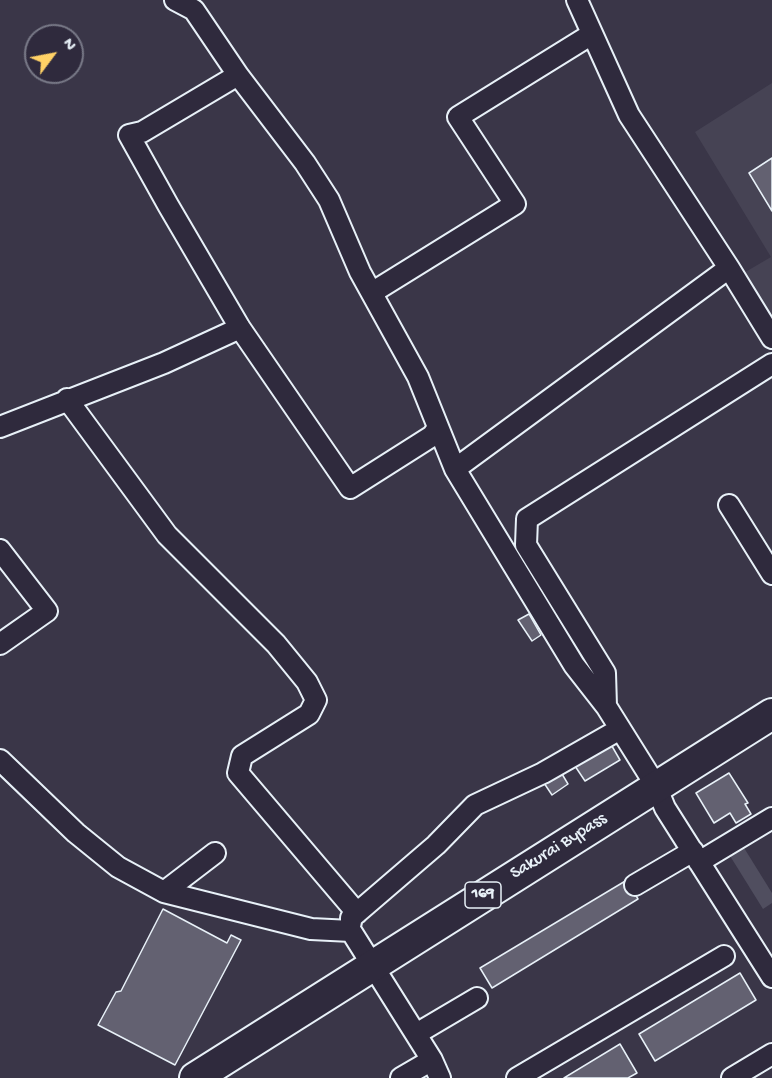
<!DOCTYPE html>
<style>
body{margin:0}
#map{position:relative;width:772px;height:1078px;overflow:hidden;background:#3a3648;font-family:"Gochi Hand",sans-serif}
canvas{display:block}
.north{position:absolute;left:24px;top:24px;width:60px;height:60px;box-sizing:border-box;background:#2f2a3d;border:2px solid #797a88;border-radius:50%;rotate:58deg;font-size:16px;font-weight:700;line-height:24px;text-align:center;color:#e8f1f8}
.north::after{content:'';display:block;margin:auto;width:21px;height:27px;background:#ffd166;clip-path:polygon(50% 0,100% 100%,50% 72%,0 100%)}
</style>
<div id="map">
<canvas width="772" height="1078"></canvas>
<div class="north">N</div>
</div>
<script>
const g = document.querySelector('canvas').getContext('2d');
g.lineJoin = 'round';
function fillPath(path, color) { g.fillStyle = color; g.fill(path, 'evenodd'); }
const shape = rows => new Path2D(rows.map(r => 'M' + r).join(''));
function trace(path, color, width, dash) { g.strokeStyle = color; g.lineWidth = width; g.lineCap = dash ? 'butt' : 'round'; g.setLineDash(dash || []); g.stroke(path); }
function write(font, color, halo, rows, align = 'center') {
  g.font = font + ' "Gochi Hand",sans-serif'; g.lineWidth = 4.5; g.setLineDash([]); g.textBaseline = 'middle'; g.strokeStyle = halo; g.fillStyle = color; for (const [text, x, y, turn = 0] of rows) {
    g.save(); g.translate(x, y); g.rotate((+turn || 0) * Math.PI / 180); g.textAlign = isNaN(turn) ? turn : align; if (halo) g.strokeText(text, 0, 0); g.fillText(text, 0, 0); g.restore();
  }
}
fillPath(shape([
 [772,83,772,321,742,274,771,257,695,132]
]), '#464354');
fillPath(shape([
 [741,843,772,893,772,903,763,909,727,851]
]), '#504e5f');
const building = shape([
 [772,158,772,211,749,173,772,158],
 [529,614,541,635,532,641,518,620,529,614],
 [609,741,620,760,585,781,573,763,609,741],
 [559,769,568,784,552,795,542,780,559,769],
 [729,773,748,803,745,804,751,814,736,823,730,813,714,823,696,793,729,773],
 [627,880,638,899,492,988,480,968,627,880],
 [163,909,227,943,231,935,241,940,175,1065,98,1025,116,992,121,991,163,909],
 [740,973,756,1000,655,1061,639,1034,740,973],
 [620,1044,637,1073,628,1078,564,1078,620,1044]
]);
fillPath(building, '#636171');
trace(building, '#e8f1f8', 1.5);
const minor = shape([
 [175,0,194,10,238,75,305,163,329,200,360,272,418,377,455,469,574,665,606,706,656,786,665,808,772,977],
 [577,0,629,115,729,268,772,338],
 [238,75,142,132,129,135,168,205,240,328,350,488,432,436,437,429],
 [373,292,515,204,458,117,592,34],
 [67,399,167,535,276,644,307,682,316,700,309,714,242,756,238,773,357,913],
 [0,427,164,363,240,328],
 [455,469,729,268],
 [729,505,772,574],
 [0,550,47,611,0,644],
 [606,706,605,673,526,545,527,519,772,364],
 [0,760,76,833,118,867,164,892,311,929,351,931,432,1060,440,1078],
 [699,862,772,818],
 [635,885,693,851],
 [164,892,215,853],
 [351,922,351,918,436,845,475,805,543,773,620,729],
 [416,1034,477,998],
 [401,1078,432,1060],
 [517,1078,724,956],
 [732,1078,772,1054]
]);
const highway = shape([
 [195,1078,772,714]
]);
trace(minor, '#e8f1f8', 24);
trace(highway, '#e8f1f8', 34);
trace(minor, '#2f2a3d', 20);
trace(highway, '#2f2a3d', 30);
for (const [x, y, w] of [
 [483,895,36]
]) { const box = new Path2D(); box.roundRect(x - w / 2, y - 13, w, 26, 4.5); g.fillStyle = '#2f2a3d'; g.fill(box); trace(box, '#e8f1f8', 1.5); }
write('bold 16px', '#e8f1f8', null, [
 ["169",483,895]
]);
write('18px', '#e8f1f8', '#2f2a3d', [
 ["Sakurai Bypass",559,847,-32]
]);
</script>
